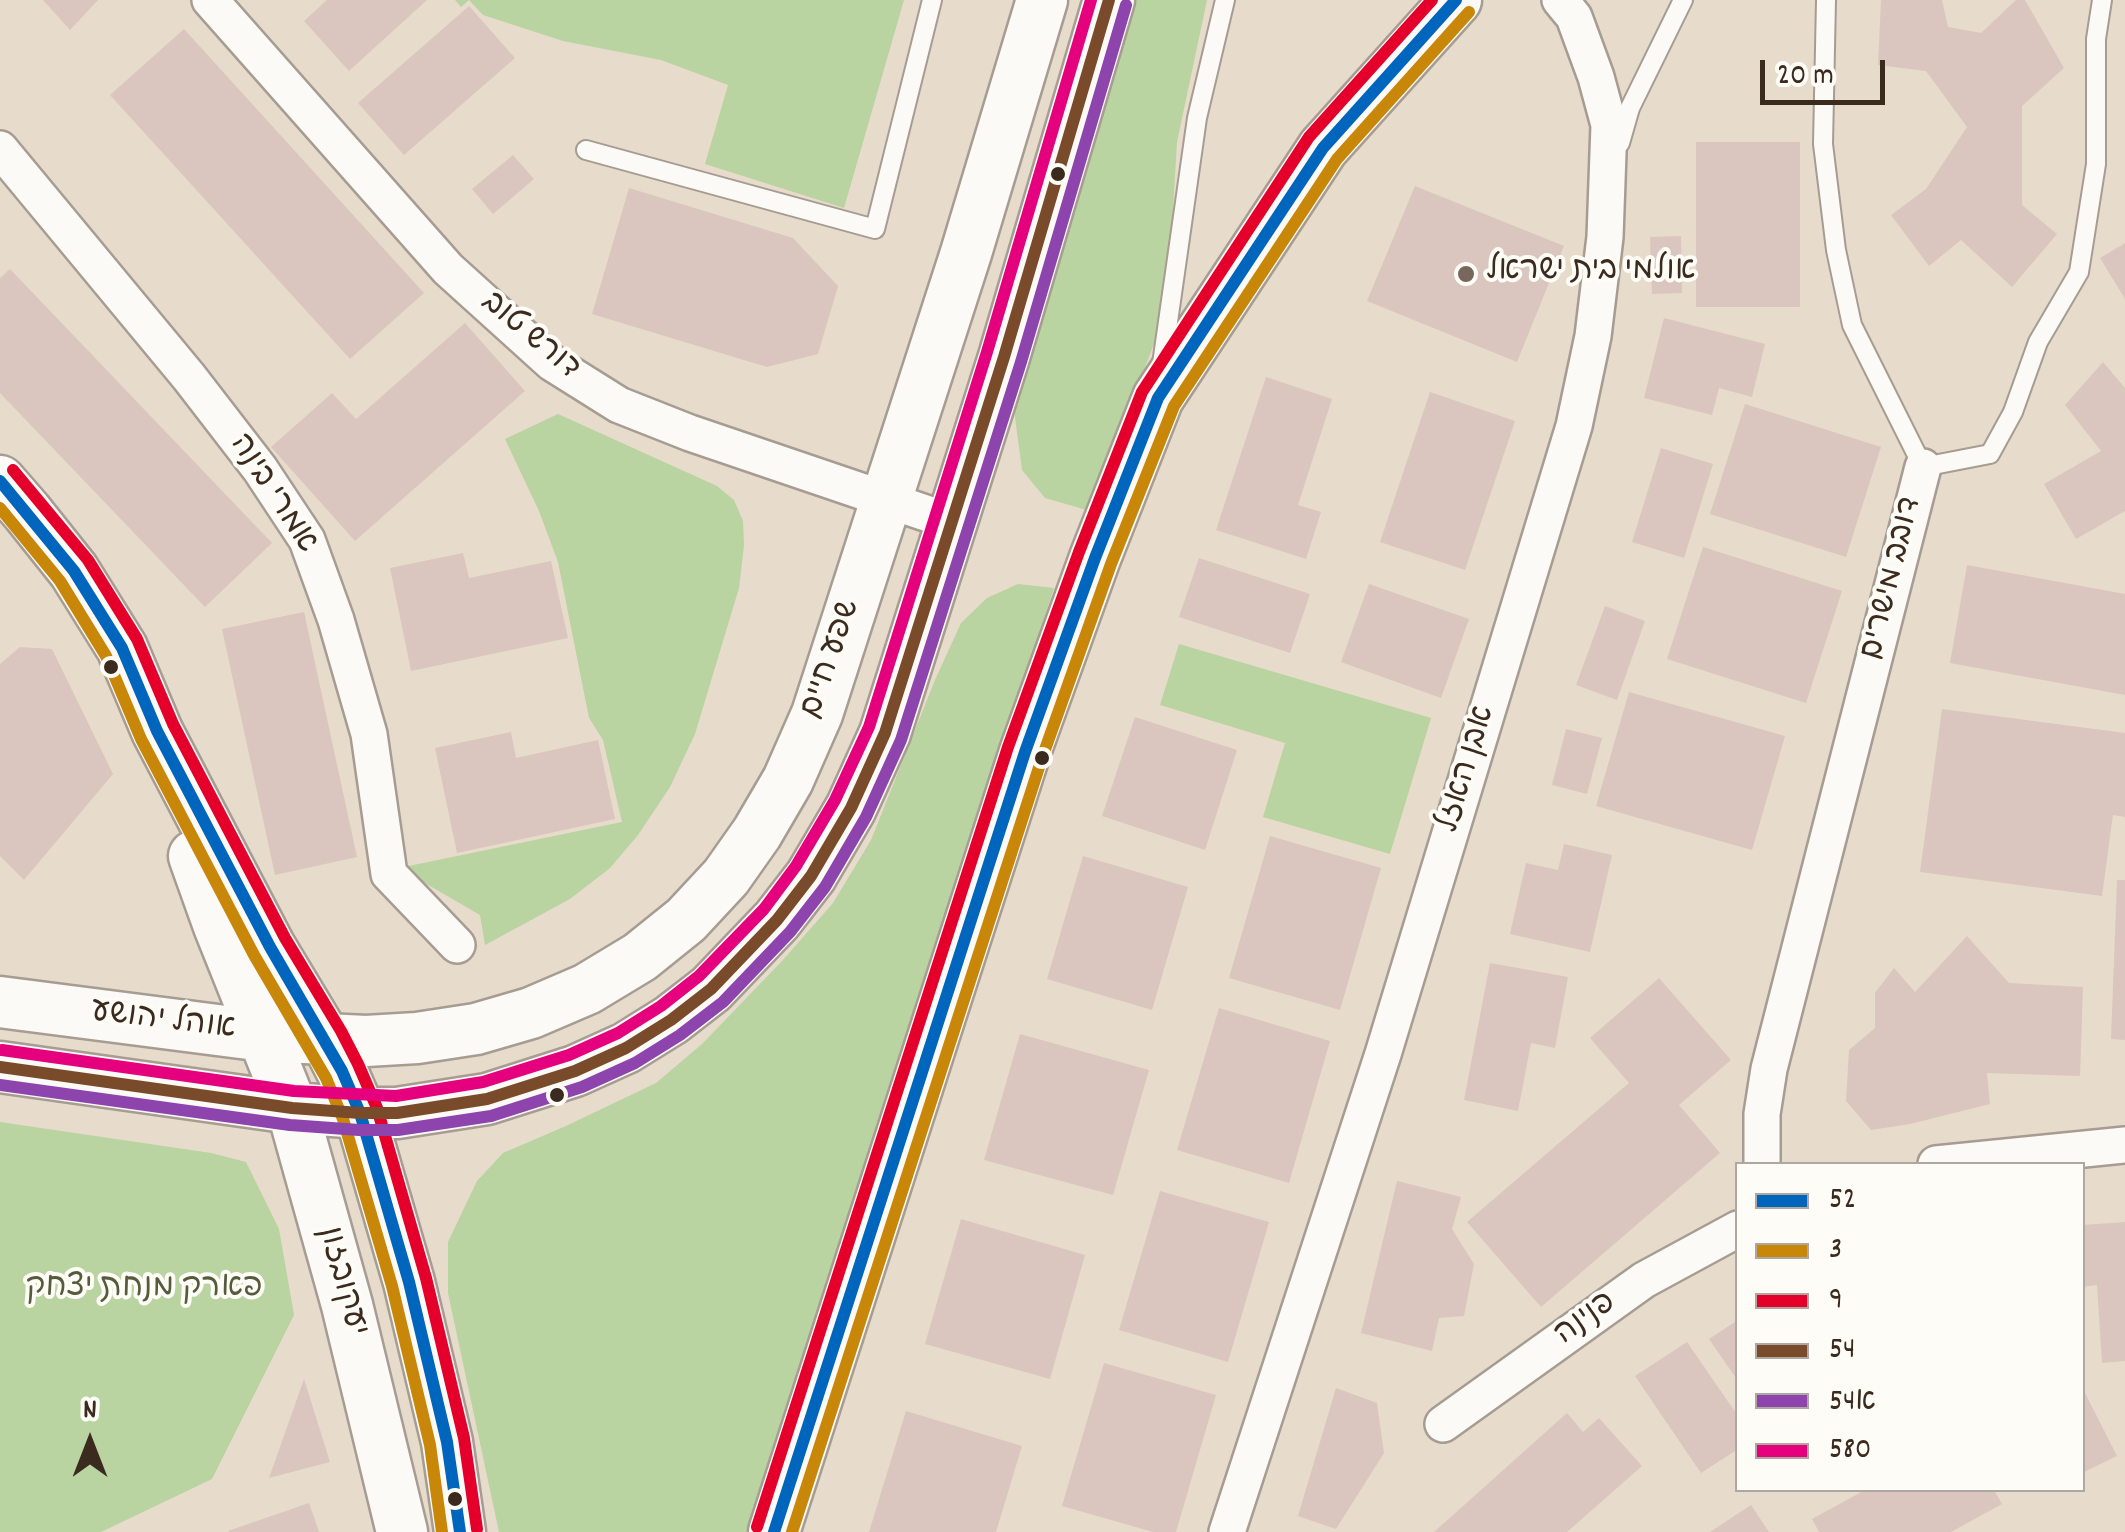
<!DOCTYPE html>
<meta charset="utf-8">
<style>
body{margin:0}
#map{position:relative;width:2125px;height:1532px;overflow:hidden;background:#e7dbcb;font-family:Dekko,"Playpen Sans Hebrew",sans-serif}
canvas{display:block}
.legend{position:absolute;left:1735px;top:1162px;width:350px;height:330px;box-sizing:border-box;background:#fdfcf7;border:2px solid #afa8a0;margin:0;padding:12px 18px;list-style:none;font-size:30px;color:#3b2a1e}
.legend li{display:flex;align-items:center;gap:20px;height:50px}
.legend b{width:50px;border:2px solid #afa8a0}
.north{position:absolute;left:40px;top:1392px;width:100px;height:100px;-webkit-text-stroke:8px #fdfcf7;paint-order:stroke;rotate:0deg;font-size:28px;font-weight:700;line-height:40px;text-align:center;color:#3b2a1e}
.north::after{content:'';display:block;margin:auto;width:35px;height:45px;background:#3b2a1e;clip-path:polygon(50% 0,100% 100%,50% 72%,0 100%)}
.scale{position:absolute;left:1760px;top:60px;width:125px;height:45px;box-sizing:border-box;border:5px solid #3b2a1e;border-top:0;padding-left:12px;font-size:30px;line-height:35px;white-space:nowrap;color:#3b2a1e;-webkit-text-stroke:8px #fdfcf7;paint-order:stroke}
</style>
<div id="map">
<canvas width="2125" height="1532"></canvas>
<ul class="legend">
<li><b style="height:12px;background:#0065bd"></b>52</li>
<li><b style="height:12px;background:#c88708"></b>3</li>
<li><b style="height:12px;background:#e4002b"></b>9</li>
<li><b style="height:12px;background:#7a4b2a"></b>54</li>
<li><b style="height:12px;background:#8e44ad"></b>54א</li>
<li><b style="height:12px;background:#e5007d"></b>580</li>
</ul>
<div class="north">N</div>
<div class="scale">20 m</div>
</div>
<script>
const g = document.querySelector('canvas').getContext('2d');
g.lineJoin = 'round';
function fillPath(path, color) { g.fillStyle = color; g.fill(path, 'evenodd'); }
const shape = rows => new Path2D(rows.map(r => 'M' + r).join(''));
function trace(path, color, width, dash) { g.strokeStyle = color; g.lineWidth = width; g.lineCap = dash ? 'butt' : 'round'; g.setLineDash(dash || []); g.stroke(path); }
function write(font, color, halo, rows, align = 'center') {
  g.font = font + ' Dekko,"Playpen Sans Hebrew",sans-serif'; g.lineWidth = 8; g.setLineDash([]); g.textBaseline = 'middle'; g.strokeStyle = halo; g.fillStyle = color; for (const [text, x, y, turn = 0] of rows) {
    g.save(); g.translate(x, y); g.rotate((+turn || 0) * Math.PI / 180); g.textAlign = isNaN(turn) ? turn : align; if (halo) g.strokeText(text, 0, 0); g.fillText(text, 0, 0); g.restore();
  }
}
fillPath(shape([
 [455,0,904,0,844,208,705,164,728,85,661,60,563,41,483,15,469,0,461,7],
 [1127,0,1207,0,1177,142,1167,310,1090,511,1045,498,1022,470,1013,402],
 [558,414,717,486,734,500,743,521,744,545,739,588,695,734,670,787,638,835,610,868,570,899,485,945,480,915,399,868,622,822,603,740,589,718,558,562,539,511,505,439],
 [1018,584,1054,588,746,1532,499,1532,448,1293,448,1242,477,1181,503,1153,566,1126,656,1083,702,1044,782,961,833,903,871,840,935,680,961,623,987,598],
 [1179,644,1431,718,1390,854,1263,817,1285,743,1160,705],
 [0,1122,211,1153,246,1162,279,1229,294,1315,212,1479,101,1532,0,1532]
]), '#b9d3a1');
fillPath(shape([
 [43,0,98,0,70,30],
 [327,0,427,0,349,71,304,21],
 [1881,0,1942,0,1948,27,1981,33,2016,0,2025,0,2064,68,2022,106,2022,205,2057,234,2012,287,1961,240,1929,266,1891,215,1926,189,1967,127,1926,71,1878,65],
 [469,6,515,58,404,155,358,103],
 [184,29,424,293,350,359,110,95],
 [1696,142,1800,142,1800,307,1696,307],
 [513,155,534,179,493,214,472,189],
 [1415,186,1564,246,1517,362,1367,301],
 [629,188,793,238,838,286,818,354,767,367,592,314],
 [1681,236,1682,293,1652,294,1650,237],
 [2125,243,2125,299,2100,258],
 [10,269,272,543,205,607,0,393,0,278],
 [1664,318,1765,344,1752,397,1719,388,1712,415,1644,398],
 [465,323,525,391,355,541,271,447,332,393,356,419],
 [2103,362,2125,388,2125,511,2076,539,2044,484,2101,451,2065,405],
 [1266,377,1332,399,1298,505,1321,512,1306,559,1216,530],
 [1430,392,1515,421,1465,570,1380,542],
 [1745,404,1881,447,1846,557,1710,514],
 [1661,448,1713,464,1684,558,1632,542],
 [1703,547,1842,591,1806,703,1667,659],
 [463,553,469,578,551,561,568,638,411,671,390,568],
 [1199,558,1310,594,1290,653,1179,617],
 [1967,565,2125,594,2125,695,1950,663],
 [1369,584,1469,619,1441,698,1341,662],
 [1605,606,1645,621,1617,700,1576,685],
 [304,612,357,857,275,875,222,629],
 [20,647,52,649,113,774,24,880,0,856,0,664],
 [1629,692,1785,736,1752,850,1596,806],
 [1942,709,2125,733,2125,817,2113,815,2102,896,1920,872],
 [1135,717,1237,750,1205,850,1102,816],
 [1566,729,1602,738,1587,794,1552,785],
 [511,732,516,758,598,740,615,819,457,853,435,748],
 [1270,836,1381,868,1340,1010,1229,978],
 [1564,844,1612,855,1590,952,1510,934,1526,863,1558,870],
 [1083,856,1188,887,1152,1010,1047,979],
 [2117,880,2125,880,2125,1040,2111,1039],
 [1967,936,2009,983,2083,987,2080,1076,1987,1073,1990,1104,1910,1124,1871,1130,1846,1101,1849,1050,1875,1028,1875,993,1894,968,1915,992],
 [1490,963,1568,977,1555,1048,1531,1043,1518,1111,1464,1100],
 [1659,978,1731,1060,1679,1105,1720,1153,1541,1307,1467,1222,1629,1083,1590,1038],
 [1219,1008,1330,1041,1289,1183,1177,1150],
 [1020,1034,1149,1070,1113,1195,984,1160],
 [1397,1181,1461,1197,1452,1229,1474,1264,1464,1316,1439,1318,1432,1351,1361,1333],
 [1160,1191,1269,1222,1228,1362,1119,1330],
 [961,1219,1085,1255,1050,1379,925,1344],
 [2125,1222,2125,1361,2102,1363,2097,1285,2082,1287,2082,1225],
 [1738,1320,1738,1381,1709,1339],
 [1687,1342,1738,1416,1738,1449,1701,1473,1635,1376],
 [1104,1363,1216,1395,1176,1532,1153,1532,1062,1506],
 [304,1379,330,1462,269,1478],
 [2082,1387,2117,1456,2082,1473],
 [1336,1388,1377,1403,1384,1453,1336,1529,1298,1516],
 [906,1411,1022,1446,996,1532,869,1532],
 [1567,1413,1583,1432,1599,1418,1642,1466,1567,1532,1434,1532],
 [1865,1490,1994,1490,2002,1504,1951,1532,1819,1532,1812,1519],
 [309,1503,319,1532,229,1532,228,1531],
 [1751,1505,1769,1532,1710,1532]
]), '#dac6be');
const lane = shape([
 [1826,0,1823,144,1836,250,1852,325,1923,467,1990,454,2013,412,2038,342,2079,272,2096,164,2096,39,2102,0],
 [1620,143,1630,108,1683,0],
 [586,150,875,229,932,0],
 [1162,364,1197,118,1225,0]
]);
const street = shape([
 [210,0,448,269,552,363,619,405,690,433,952,522],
 [0,149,189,377,260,469,307,540,336,620,369,734,389,874,457,945],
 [1762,1164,1762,1114,1769,1069,1923,467],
 [1936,1164,2125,1145],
 [1443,1424,1644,1280,1738,1229],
 [1227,1532,1383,1054,1574,426,1593,336,1605,237,1609,125,1596,77,1574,17,1560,0]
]);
const secondary = shape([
 [0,481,27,512,74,571,122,648,157,731,270,947,326,1040,342,1071,360,1113,409,1282,447,1442,460,1532],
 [194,856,219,926,292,1108,347,1305,402,1532],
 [0,1002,264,1036,366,1041,417,1038,476,1029,531,1013,587,989,640,957,686,920,726,877,757,833,788,780,817,714,966,253,1042,0],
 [0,1067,292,1108,360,1113,397,1113,487,1099,575,1071,626,1048,671,1020,711,989,777,920,811,876,851,808,885,733,1004,357,1109,0],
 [774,1532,1025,752,1095,558,1158,398,1323,148,1456,0]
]);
trace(lane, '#a69c91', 22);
trace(street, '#a69c91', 40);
trace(secondary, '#a69c91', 55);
trace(lane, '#fbfaf7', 18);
trace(street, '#fbfaf7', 35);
trace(secondary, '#fbfaf7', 50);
trace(shape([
 [0,481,74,571,122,648,157,731,270,947,342,1071,360,1113,409,1282,447,1442,460,1532],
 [774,1532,1025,752,1095,558,1158,398,1323,148,1456,0]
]), '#0065bd', 12);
trace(shape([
 [0,508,60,581,106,656,141,739,254,955,326,1078,343,1119,392,1286,430,1445,442,1532],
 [792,1532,1042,758,1111,564,1174,406,1337,159,1469,12]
]), '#c88708', 12);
trace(shape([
 [13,470,88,560,137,639,173,724,285,938,341,1031,358,1064,377,1108,426,1278,464,1438,477,1529],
 [757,1527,1008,747,1079,552,1142,392,1309,137,1432,0]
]), '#e4002b', 12);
trace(shape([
 [0,1067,292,1108,360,1113,397,1113,487,1099,575,1071,626,1048,671,1020,711,989,777,920,811,876,851,808,885,733,1004,357,1109,0]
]), '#7a4b2a', 12);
trace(shape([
 [0,1085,290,1125,359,1130,398,1130,491,1116,582,1087,635,1063,680,1035,723,1002,790,932,825,887,866,817,901,740,1021,362,1126,5]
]), '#8e44ad', 12);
trace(shape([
 [2,1050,294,1091,396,1096,483,1082,569,1055,618,1033,661,1006,699,976,764,909,796,866,835,800,869,727,987,352,1091,0]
]), '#e5007d', 12);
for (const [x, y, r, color] of [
 [1058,174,9,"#3b2a1e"],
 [1466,274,10,"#77685b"],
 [111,667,9,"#3b2a1e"],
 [1042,758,9,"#3b2a1e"],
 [557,1095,9,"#3b2a1e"],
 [455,1499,9,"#3b2a1e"]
]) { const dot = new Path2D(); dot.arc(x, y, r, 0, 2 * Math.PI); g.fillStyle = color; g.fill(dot); trace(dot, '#fdfcf7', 4); }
write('32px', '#3b2a1e', '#fdfcf7', [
 ["אולמי בית ישראל",1486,274]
], 'left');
write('32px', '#3b2a1e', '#fdfcf7', [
 ["דורש טוב",529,338,40],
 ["אמרי בינה",271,495,57],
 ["דובב מישרים",1894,579,-76],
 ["שפע חיים",833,660,-71],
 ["אבן האזל",1469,770,-73],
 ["אוהל יהושע",163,1023,7],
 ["יעקובזון",340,1282,75],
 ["פנינה",1587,1321,-36]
]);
write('32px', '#565b3b', '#fdfcf7', [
 ["פארק מנחת יצחק",144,1291]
]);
</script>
